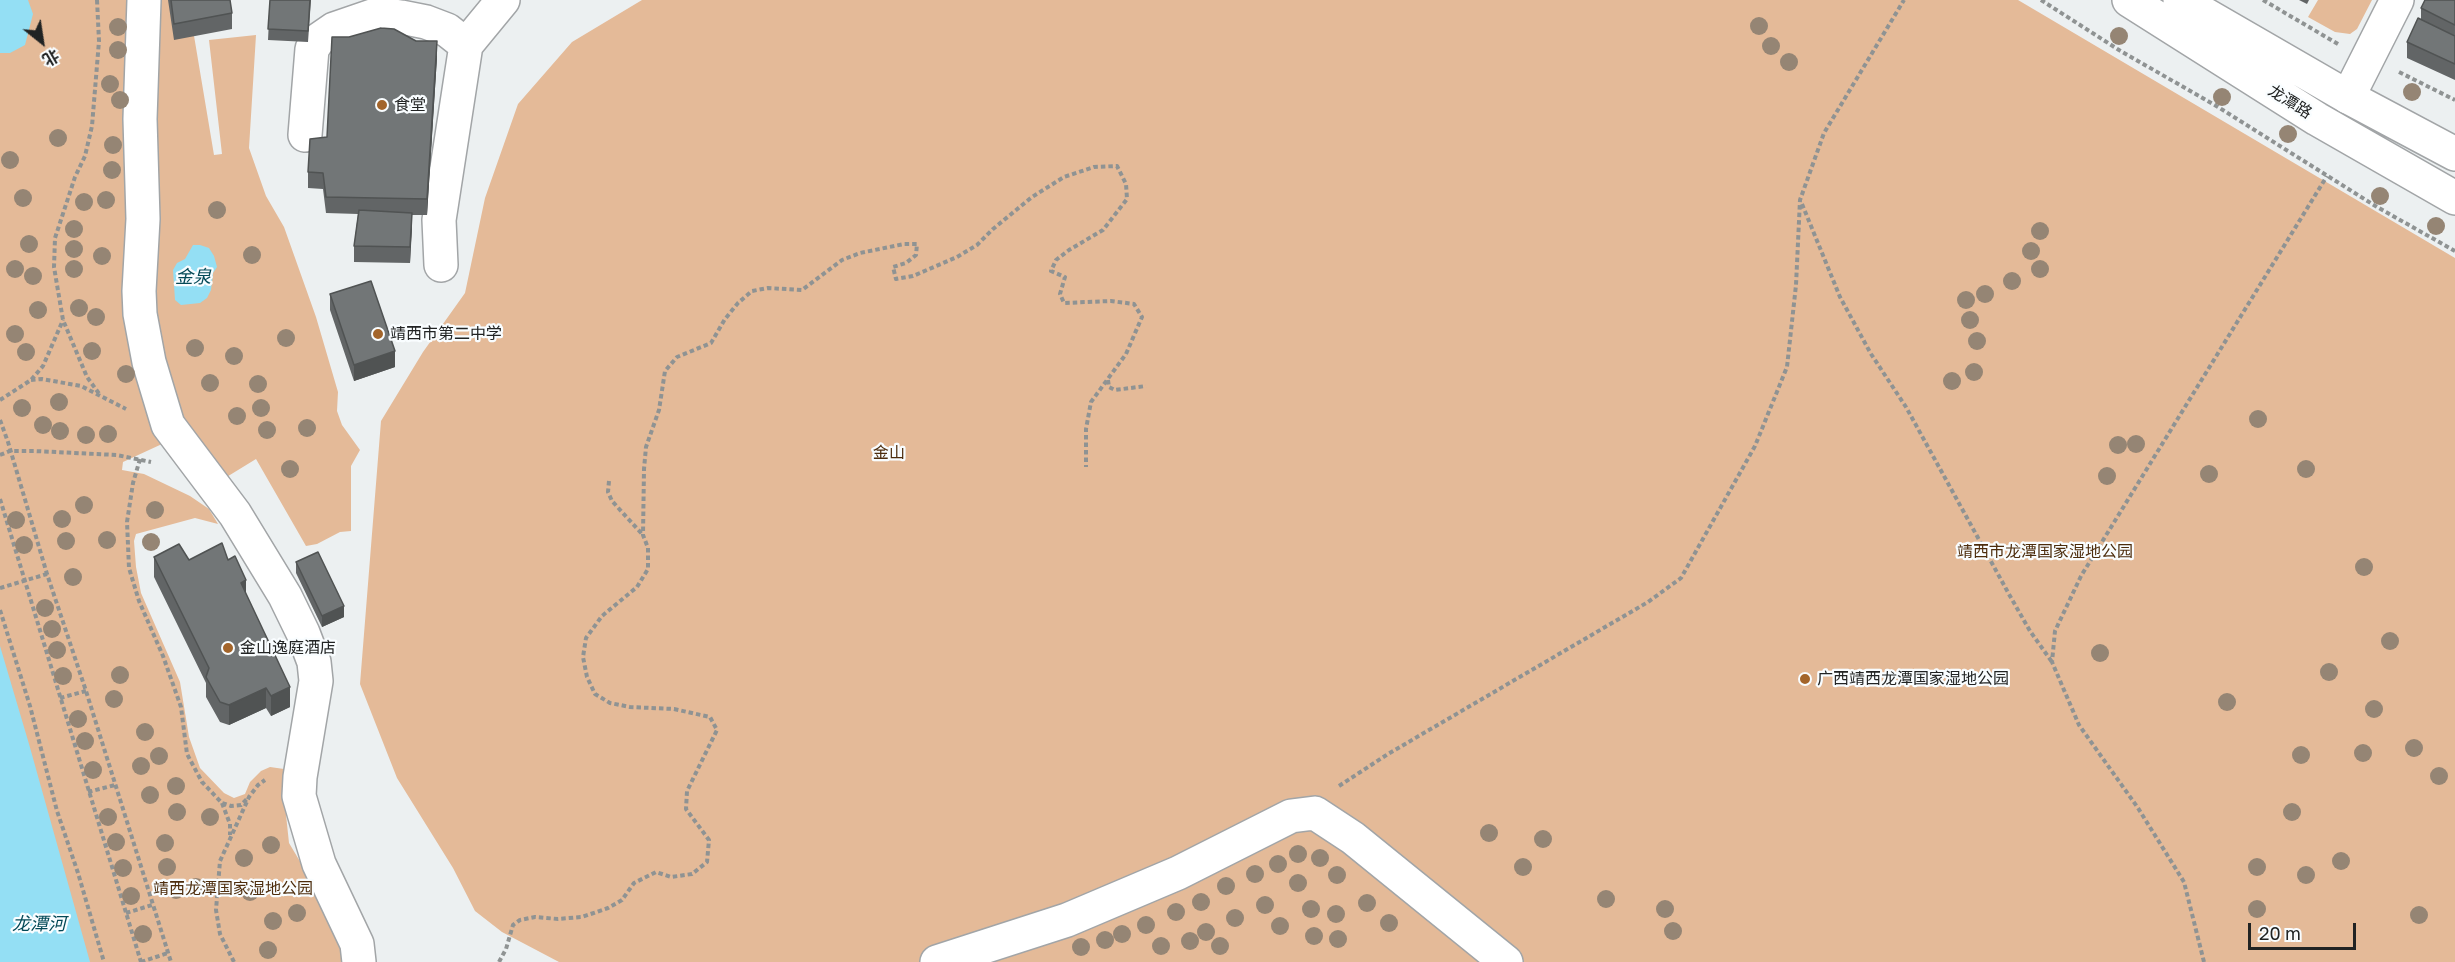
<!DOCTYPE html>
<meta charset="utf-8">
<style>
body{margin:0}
#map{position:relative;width:2455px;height:962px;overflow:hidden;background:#ecf0f1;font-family:"Golos Text","Noto Sans SC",sans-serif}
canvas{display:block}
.north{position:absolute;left:12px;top:12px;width:60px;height:60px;-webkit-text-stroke:4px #f9fdff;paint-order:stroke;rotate:150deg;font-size:16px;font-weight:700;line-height:24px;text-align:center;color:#212323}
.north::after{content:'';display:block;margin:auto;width:21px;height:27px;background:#212323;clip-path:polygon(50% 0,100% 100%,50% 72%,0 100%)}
.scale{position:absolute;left:2248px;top:923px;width:108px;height:27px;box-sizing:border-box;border:3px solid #212323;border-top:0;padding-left:8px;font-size:18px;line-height:21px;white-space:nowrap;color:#212323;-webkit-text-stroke:4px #f9fdff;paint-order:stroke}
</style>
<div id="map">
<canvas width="2455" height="962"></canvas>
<div class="north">北</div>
<div class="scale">20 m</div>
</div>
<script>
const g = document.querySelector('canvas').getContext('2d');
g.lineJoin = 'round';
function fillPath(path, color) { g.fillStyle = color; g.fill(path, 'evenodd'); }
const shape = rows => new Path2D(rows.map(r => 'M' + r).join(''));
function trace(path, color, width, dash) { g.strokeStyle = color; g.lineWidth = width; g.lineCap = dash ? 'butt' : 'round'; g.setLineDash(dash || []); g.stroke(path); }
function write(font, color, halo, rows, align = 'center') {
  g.font = font + ' "Golos Text","Noto Sans SC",sans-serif'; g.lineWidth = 4.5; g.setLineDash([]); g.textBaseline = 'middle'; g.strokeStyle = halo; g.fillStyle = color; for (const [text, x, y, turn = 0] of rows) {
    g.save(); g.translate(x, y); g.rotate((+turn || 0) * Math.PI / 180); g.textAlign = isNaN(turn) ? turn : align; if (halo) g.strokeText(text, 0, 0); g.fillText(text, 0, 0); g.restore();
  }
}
fillPath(shape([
 [0,0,188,0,214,155,222,154,209,40,256,35,249,148,266,196,284,227,316,317,338,392,337,411,342,425,360,450,351,466,351,531,340,532,317,544,306,546,256,459,225,478,175,438,123,462,122,470,144,474,190,496,209,509,218,524,195,518,136,534,134,541,136,567,141,593,180,682,189,737,200,768,224,793,234,798,245,794,250,782,261,771,270,767,284,769,284,796,289,843,360,962,0,962],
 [642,0,2018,0,2455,258,2455,962,559,962,502,932,475,911,453,868,397,778,360,684,381,421,423,352,465,293,485,198,518,104,572,42],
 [2318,0,2372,0,2357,29,2350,34,2335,32,2308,17]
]), '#e4ba98');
fillPath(shape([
 [0,0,28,0,33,14,25,45,10,53,0,53],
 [193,245,200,245,209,248,214,256,217,267,213,273,211,290,207,298,200,303,181,305,175,300,173,270,177,263,185,259],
 [0,646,29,744,90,962,0,962]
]), '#94dff4');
const minor = shape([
 [144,0,140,119,143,219,139,291,140,314,149,362,168,425,235,514,285,596,303,633,314,662,316,681,300,777,299,796,319,864,357,944,359,962],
 [2348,97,2397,0],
 [305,135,312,49,318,40,334,29,378,14,401,17,426,22,447,30,466,45],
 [441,265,439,220,466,45,503,0],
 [937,962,1067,920,1178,873,1291,816,1315,813,1353,838,1506,962]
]);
const major = shape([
 [2129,0,2317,119,2455,198],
 [2180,0,2348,97,2455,154]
]);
trace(minor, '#a2a5a7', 36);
trace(major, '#a2a5a7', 36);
trace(shape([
 [97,0,99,41,92,126,85,156,75,177,55,238,54,267,63,320,87,377,100,395],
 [2041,0,2119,50,2218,107,2377,207,2455,251],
 [2263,0,2338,44],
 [2399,72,2455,100],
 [1802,204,1840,297,1871,354,1906,407,2010,596,2030,631,2052,662],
 [31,380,42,379,81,386,126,409],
 [1108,380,1109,387,1115,390,1146,386],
 [0,400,31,380,43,366,63,320],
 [0,420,8,442,47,574,86,691,171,962],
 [0,455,10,451,34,451,117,455,151,462],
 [140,459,133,483,127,522,129,568,139,601,163,656,181,707,187,754,202,782,222,803,231,806,241,805,249,797],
 [609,481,608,492,612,501,642,534],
 [0,499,141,962],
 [0,588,47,574],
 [0,610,30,706,57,811,78,873,104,962],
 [60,698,86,691],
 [1339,786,1388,754,1648,602,1681,578,1755,446,1787,367,1796,285,1800,200,1824,133,1904,0],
 [88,792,115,785],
 [222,803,230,824,230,835],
 [126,913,152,905],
 [141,962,168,953],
 [234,962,220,934,216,910,220,861,249,797,258,785,265,780],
 [499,962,506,949,513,925,520,920,535,917,558,919,582,917,608,908,622,900,634,883,656,872,671,877,692,874,707,862,709,840,686,809,687,791,717,730,710,717,674,709,630,707,610,703,595,694,587,677,583,657,586,638,602,616,637,587,648,569,648,548,643,535,644,469,646,447,659,410,665,371,677,357,711,343,725,319,738,303,752,291,768,288,802,290,842,260,860,253,904,244,917,244,916,255,906,263,893,267,896,279,913,276,957,257,977,245,993,229,1032,197,1064,177,1094,167,1117,166,1126,184,1127,199,1103,230,1069,250,1056,260,1051,271,1065,277,1060,294,1064,303,1111,301,1134,304,1142,317,1126,354,1091,402,1086,429,1086,467],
 [2204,962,2184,882,2138,808,2079,725,2052,662,2055,631,2081,576,2327,176]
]), '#8f9393', 4, [4.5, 3]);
trace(minor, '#fff', 33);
trace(major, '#fff', 33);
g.fillStyle = '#958574';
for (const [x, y] of [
 [1759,26],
 [118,27],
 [2119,36],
 [1771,46],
 [118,50],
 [1789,62],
 [110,84],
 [2412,92],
 [2222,97],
 [120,100],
 [2288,134],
 [58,138],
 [113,145],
 [10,160],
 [112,170],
 [2380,196],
 [23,198],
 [106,200],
 [84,202],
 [217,210],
 [2436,226],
 [74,229],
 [2040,231],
 [29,244],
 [74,249],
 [2031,251],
 [252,255],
 [102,256],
 [15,269],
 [74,269],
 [2040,269],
 [33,276],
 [2012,281],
 [1985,294],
 [1966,300],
 [79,308],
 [38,310],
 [96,317],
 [1970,320],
 [15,334],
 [286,338],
 [1977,341],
 [195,348],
 [92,351],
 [26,352],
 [234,356],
 [1974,372],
 [126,374],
 [1952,381],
 [210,383],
 [258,384],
 [59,402],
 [22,408],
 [261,408],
 [237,416],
 [2258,419],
 [43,425],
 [307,428],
 [267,430],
 [60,431],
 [108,434],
 [86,435],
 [2136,444],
 [2118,445],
 [290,469],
 [2306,469],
 [2209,474],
 [2107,476],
 [84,505],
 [155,510],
 [62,519],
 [16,520],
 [107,540],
 [66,541],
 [151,542],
 [24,545],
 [2364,567],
 [73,577],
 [45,608],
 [52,629],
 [2390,641],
 [57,650],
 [2100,653],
 [2329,672],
 [120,675],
 [63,676],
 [114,699],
 [2227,702],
 [2374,709],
 [78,719],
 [145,732],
 [85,741],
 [2414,748],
 [2363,753],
 [2301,755],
 [159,756],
 [141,766],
 [93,770],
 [2439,776],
 [176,786],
 [150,795],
 [177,812],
 [2292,812],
 [108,817],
 [210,817],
 [1489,833],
 [1543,839],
 [116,842],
 [165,843],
 [271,845],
 [1298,854],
 [244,858],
 [1320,858],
 [2341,861],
 [1278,864],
 [167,867],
 [1523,867],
 [2257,867],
 [123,868],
 [1255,874],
 [1337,875],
 [2306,875],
 [1298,883],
 [1226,886],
 [196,887],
 [176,890],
 [250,892],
 [131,896],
 [1606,899],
 [1201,902],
 [1367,903],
 [1265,905],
 [1311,909],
 [1665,909],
 [2257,909],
 [1176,912],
 [297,913],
 [1336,914],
 [2419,915],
 [1235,918],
 [273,921],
 [1389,923],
 [1146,925],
 [1280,926],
 [1673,931],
 [1206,932],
 [143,934],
 [1122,934],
 [1314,936],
 [1338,939],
 [1105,940],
 [1190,941],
 [1161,946],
 [1220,946],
 [1081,947],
 [268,950]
]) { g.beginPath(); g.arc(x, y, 9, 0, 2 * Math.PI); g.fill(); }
fillPath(shape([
 [168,0,230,0,232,13,232,29,174,40],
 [270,0,311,0,308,42,268,40],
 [2299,0,2309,0,2307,4],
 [2455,0,2455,80,2407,58,2407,42,2421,20,2421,8],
 [437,57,427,215,412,215,410,263,354,262,354,246,358,214,326,213,323,189,308,188,308,172,327,137],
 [330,294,395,367,354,381,330,310],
 [154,557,189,560,228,560,246,594,290,707,271,716,266,708,229,725,220,722,206,697,206,683,154,577],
 [296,562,344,617,322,627,296,573]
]), '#626566');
fillPath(shape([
 [437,41,437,57,427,215,427,199],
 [412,213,412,229,410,263,410,247],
 [395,351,395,367,354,381,354,365],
 [246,580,246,600,241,583],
 [344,606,344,617,322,627,322,616],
 [290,687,290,707,271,716,271,696],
 [266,688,266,708,229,725,229,705]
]), '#505353');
const building = shape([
 [171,0,230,0,232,13,174,24,171,0],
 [270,0,310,0,308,31,268,29,270,0],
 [2425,0,2455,0,2455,25,2421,8,2425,0],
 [2418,18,2455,36,2455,64,2407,42,2418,18],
 [381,28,394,29,416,41,437,41,427,199,326,197,323,173,308,172,310,139,327,137,332,37,349,37,381,28],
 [359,210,412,213,410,247,354,246,359,210],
 [371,281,395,351,354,365,330,294,371,281],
 [222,543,228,560,235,556,246,580,241,583,290,687,271,696,266,688,229,705,220,702,206,677,209,668,154,557,179,544,189,560,222,543],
 [318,552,344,606,322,616,296,562,318,552]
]);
fillPath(building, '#727677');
trace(building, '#505353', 1.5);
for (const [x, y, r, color] of [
 [382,105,6,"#a3652b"],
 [378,334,6,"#a3652b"],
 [228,648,6,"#a3652b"],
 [1805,679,6,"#a3652b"]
]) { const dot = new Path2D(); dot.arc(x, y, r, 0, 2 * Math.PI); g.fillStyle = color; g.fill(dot); trace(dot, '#f9fdff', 2); }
write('16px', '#212323', '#f9fdff', [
 ["龙潭路",2290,102,32]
]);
write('16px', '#212323', '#f9fdff', [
 ["食堂",394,105],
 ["靖西市第二中学",390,334],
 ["金山逸庭酒店",240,648],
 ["广西靖西龙潭国家湿地公园",1817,679]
], 'left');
write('16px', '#4d2d0d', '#f9fdff', [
 ["金山",889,453],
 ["靖西市龙潭国家湿地公园",2045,552],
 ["靖西龙潭国家湿地公园",233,889]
]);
write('italic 18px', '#034957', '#f9fdff', [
 ["金泉",193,277],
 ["龙潭河",39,924]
]);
</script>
